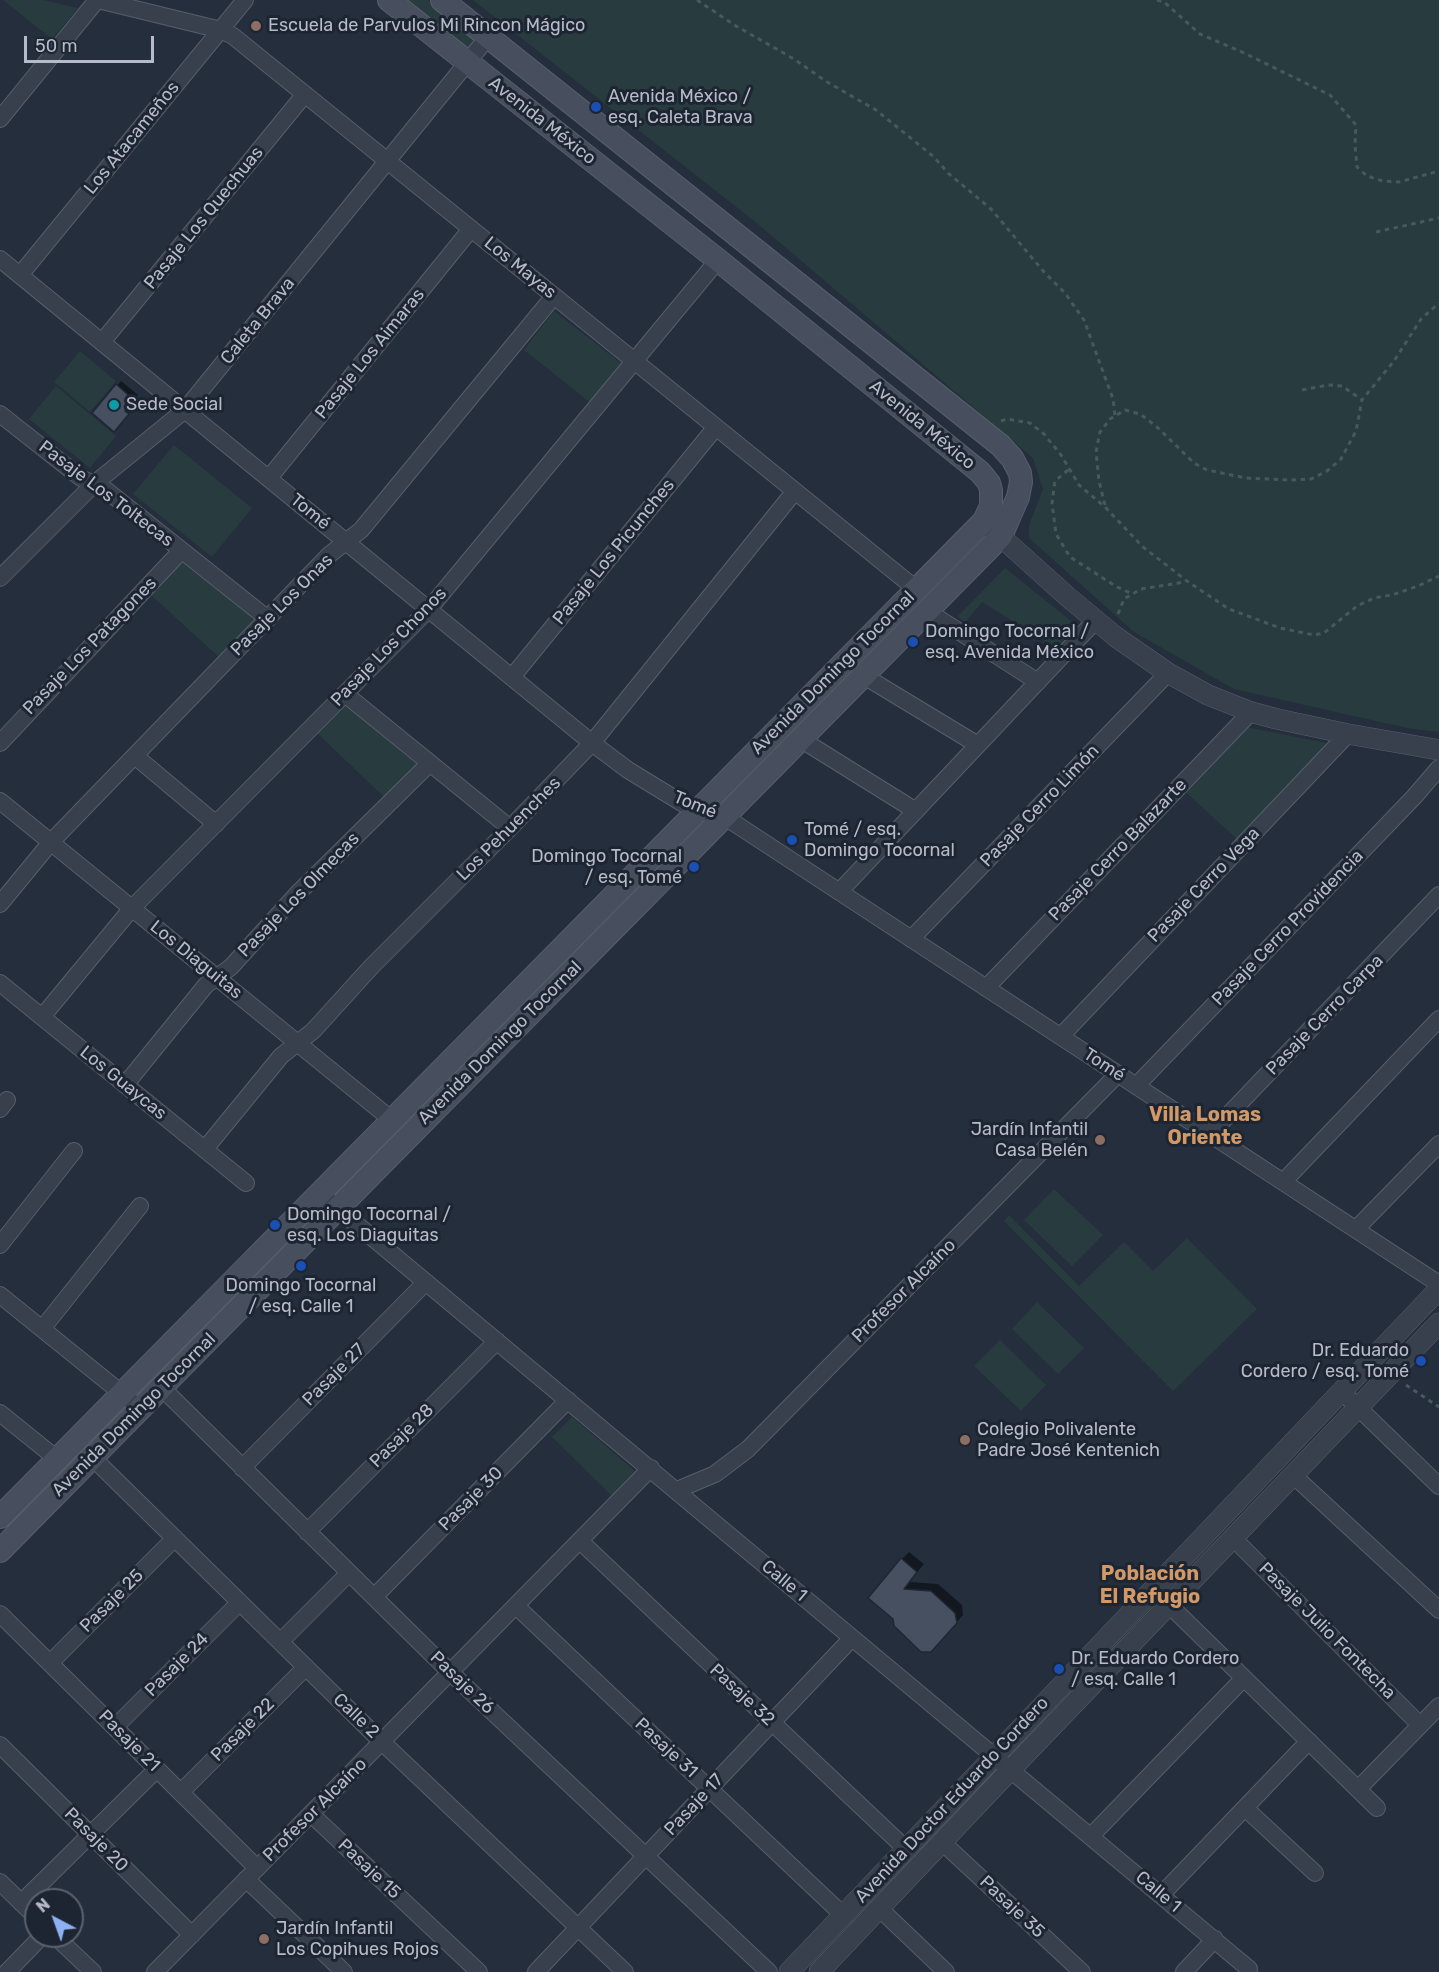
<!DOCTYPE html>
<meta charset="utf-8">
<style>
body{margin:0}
#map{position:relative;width:1439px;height:1972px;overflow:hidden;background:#252e3c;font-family:Rubik,sans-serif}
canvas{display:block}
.north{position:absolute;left:24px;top:1888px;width:60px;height:60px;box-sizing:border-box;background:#1e2532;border:2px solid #5a616e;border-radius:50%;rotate:319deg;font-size:16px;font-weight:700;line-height:24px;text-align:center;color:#b5bbc8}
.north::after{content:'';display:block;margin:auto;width:21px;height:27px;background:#8eb1f3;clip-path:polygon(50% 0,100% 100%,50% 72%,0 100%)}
.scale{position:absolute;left:24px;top:36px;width:130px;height:27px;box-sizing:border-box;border:3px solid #b5bbc8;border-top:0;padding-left:8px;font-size:18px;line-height:21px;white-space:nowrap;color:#b5bbc8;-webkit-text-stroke:4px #1e2532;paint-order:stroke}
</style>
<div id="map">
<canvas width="1439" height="1972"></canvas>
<div class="north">N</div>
<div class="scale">50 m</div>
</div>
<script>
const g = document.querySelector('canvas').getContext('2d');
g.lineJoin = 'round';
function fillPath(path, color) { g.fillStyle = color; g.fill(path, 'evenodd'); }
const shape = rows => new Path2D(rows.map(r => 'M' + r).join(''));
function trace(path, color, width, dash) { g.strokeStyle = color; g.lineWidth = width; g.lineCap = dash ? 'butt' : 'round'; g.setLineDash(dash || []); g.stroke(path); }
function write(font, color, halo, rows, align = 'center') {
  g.font = font + ' Rubik,sans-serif'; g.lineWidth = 6; g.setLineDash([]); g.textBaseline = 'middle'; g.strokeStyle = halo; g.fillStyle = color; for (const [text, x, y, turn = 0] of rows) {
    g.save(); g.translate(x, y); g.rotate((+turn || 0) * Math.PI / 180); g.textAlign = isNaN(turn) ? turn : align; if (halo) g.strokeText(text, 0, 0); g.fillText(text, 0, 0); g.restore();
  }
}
fillPath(shape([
 [3,0,43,0,78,8,52,39],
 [401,0,428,0,476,39,467,51],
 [473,0,1439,0,1439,732,1407,728,1234,689,1134,632,1029,538,1029,525,1043,489,1033,458,758,224],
 [554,311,622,364,591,403,524,350],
 [80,351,116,381,90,412,54,382],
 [56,386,116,436,90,468,29,419],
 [174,445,252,508,212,557,133,494],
 [182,561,258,622,221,659,151,595],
 [1005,568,1076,625,1056,648,982,602,965,623,958,616],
 [346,702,419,766,386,799,316,732],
 [1246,727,1331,744,1237,839,1181,788],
 [1054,1189,1103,1235,1072,1266,1024,1220],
 [1009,1215,1079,1286,1124,1242,1153,1271,1187,1238,1257,1309,1173,1391,1004,1221],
 [1037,1302,1084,1348,1058,1374,1012,1329],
 [1000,1340,1046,1385,1021,1411,974,1366],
 [572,1417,636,1472,612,1496,552,1437]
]), '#283c3f');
fillPath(shape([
 [121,381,138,395,129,405,133,408,119,425,117,386],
 [909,1552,924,1564,909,1582,938,1584,962,1605,963,1615,939,1643,895,1626,902,1559]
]), '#0007');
const building = shape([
 [116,384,134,400,125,411,129,414,114,432,92,413,116,384],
 [901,1558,917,1572,904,1589,931,1591,955,1613,957,1623,931,1652,921,1652,894,1626,893,1619,868,1598,901,1558]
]);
fillPath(building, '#465060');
trace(building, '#202734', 1.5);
const minor = shape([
 [98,0,221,30,233,36,916,589],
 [0,119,97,0],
 [0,259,592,743,628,770,682,803,697,810,725,817,1439,1284],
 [20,275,245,0],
 [102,342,305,94],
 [0,414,81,478,106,490,268,619],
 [269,478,471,229],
 [0,578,94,484,185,410,488,37],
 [927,611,1038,682],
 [864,676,978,745],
 [512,677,716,427],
 [345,694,510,828],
 [802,740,916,811],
 [0,743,181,551],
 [135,756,216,824],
 [0,801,392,1120],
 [839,892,1095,621],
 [0,904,51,842,329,555,361,530,554,296],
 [911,939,1168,673],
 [0,983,246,1183],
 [986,988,1251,712],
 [42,1017,132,908,429,609,718,260],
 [1061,1036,1348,734],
 [125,1085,206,985,231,967,297,894,430,763],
 [1136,1086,1414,797,1439,768],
 [0,1109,7,1100],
 [1210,1134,1439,895],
 [205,1149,281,1056,313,1031,372,966,510,828,592,743,795,491],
 [1283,1182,1439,1019],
 [319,1193,1249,1969],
 [1356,1229,1439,1144],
 [0,1245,74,1151],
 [0,1295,130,1400],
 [42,1329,140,1206],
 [161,1387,450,1672,769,1972],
 [1341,1391,1439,1486],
 [0,1413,57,1459],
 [92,1457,382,1742,625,1972],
 [242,1468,426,1282],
 [1293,1475,1439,1610],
 [677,1490,715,1474,748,1449,1118,1074],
 [307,1532,497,1341],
 [1233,1538,1420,1725],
 [580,1541,905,1848],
 [374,1597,568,1400],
 [1161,1597,1377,1808],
 [516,1606,843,1915],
 [0,1614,257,1868],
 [280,1642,349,1573],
 [50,1663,175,1538],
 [115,1727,240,1602],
 [0,1745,192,1935],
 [1358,1789,1439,1706],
 [181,1792,306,1667],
 [1245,1808,1315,1873],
 [311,1814,479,1972],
 [1091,1836,1244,1678],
 [942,1842,1082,1972],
 [246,1879,344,1972],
 [0,1882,36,1917],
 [1161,1895,1309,1741],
 [21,1903,157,1769],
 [879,1908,946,1972],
 [55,1936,93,1972],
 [7,1972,42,1936],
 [155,1972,651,1468],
 [536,1972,852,1638],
 [1184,1972,1215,1939]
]);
const tertiary = shape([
 [990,527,1069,598,1116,637,1168,673,1208,695,1251,712,1277,719,1348,734,1439,750],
 [789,1972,1439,1289],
 [819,1972,996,1785,1439,1323]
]);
const secondary = shape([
 [0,1517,984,521,991,506,991,490,989,483,980,472,718,260,389,0],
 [0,1551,1001,536,1018,497,1021,482,1020,473,1012,458,1000,445,442,0]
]);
trace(minor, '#575e6b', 18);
trace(tertiary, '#575e6b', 21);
trace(secondary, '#575e6b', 24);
trace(shape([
 [697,0,736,26,794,59,827,82,876,110,934,157,948,173,991,209,1044,272,1065,293,1084,320,1113,399,1115,416],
 [1157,0,1164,2,1200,34,1242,52,1330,95,1356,125,1355,145,1357,167,1367,176,1383,181,1399,182,1439,171],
 [1376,232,1439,218],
 [1302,390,1328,385,1342,386,1362,400],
 [1001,421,1007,419,1030,423,1044,434,1061,455,1079,485,1105,507,1143,547,1187,581,1229,609,1280,628,1314,635,1324,633,1357,606,1374,598,1392,595,1418,586,1439,576],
 [1068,470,1055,481,1052,503,1056,534,1070,557,1117,587,1133,594],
 [1105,505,1099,481,1096,452,1100,432,1110,419,1125,410,1140,414,1156,426,1194,463,1207,470,1246,478,1289,480,1311,479,1327,471,1341,459,1356,431,1362,400,1394,361,1421,319,1439,303],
 [1118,614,1124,599,1141,589,1185,582],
 [1406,1385,1439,1407]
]), '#47595d', 3, [4.5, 4.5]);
trace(minor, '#39404d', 16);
trace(tertiary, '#39404d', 20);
trace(secondary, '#474f5f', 22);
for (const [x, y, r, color] of [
 [256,26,6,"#8d6e63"],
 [596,107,6,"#1a4fb4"],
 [114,405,6,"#0f9aa8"],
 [913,642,6,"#1a4fb4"],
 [792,840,6,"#1a4fb4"],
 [694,867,6,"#1a4fb4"],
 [1100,1140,6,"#8d6e63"],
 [275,1225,6,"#1a4fb4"],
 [301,1266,6,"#1a4fb4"],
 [1421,1361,6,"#1a4fb4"],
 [965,1440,6,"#8d6e63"],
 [1059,1669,6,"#1a4fb4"],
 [264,1939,6,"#8d6e63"]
]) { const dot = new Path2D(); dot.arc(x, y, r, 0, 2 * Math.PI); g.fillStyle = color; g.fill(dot); trace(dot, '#1e2532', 2); }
write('18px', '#b5bbc8', '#1e2532', [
 ["Escuela de Parvulos Mi Rincon Mágico",268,26],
 ["Avenida México /",608,97],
 ["esq. Caleta Brava",608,118],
 ["Sede Social",126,405],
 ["Domingo Tocornal /",925,632],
 ["esq. Avenida México",925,653],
 ["Tomé / esq.",804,830],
 ["Domingo Tocornal",804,851],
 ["Domingo Tocornal",682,857,"right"],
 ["/ esq. Tomé",682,878,"right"],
 ["Jardín Infantil",1088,1130,"right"],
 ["Casa Belén",1088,1151,"right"],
 ["Domingo Tocornal /",287,1215],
 ["esq. Los Diaguitas",287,1236],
 ["Domingo Tocornal",301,1286,"center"],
 ["/ esq. Calle 1",301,1307,"center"],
 ["Dr. Eduardo",1409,1351,"right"],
 ["Cordero / esq. Tomé",1409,1372,"right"],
 ["Colegio Polivalente",977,1430],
 ["Padre José Kentenich",977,1451],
 ["Dr. Eduardo Cordero",1071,1659],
 ["/ esq. Calle 1",1071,1680],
 ["Jardín Infantil",276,1929],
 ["Los Copihues Rojos",276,1950]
], 'left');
write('18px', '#b5bbc8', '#1e2532', [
 ["Avenida México",542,121,38],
 ["Los Atacameños",132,138,-51],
 ["Pasaje Los Quechuas",204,218,-51],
 ["Los Mayas",520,268,39],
 ["Caleta Brava",258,321,-51],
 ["Pasaje Los Aimaras",370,354,-51],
 ["Avenida México",922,425,39],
 ["Pasaje Los Toltecas",106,494,37],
 ["Tomé",310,512,39],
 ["Pasaje Los Picunches",614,552,-51],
 ["Pasaje Los Onas",282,605,-45],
 ["Pasaje Los Patagones",90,646,-46],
 ["Pasaje Los Chonos",389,647,-46],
 ["Avenida Domingo Tocornal",833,673,-45],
 ["Tomé",695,805,22],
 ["Pasaje Cerro Limón",1040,806,-46],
 ["Los Pehuenches",509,829,-45],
 ["Pasaje Cerro Balazarte",1118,850,-46],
 ["Pasaje Cerro Vega",1204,885,-46],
 ["Pasaje Los Olmecas",299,895,-46],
 ["Pasaje Cerro Providencia",1288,928,-46],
 ["Los Diaguitas",196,960,39],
 ["Pasaje Cerro Carpa",1325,1015,-46],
 ["Avenida Domingo Tocornal",500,1043,-45],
 ["Tomé",1104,1065,33],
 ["Los Guaycas",123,1083,39],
 ["Profesor Alcaíno",904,1291,-45],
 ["Pasaje 27",334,1375,-45],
 ["Avenida Domingo Tocornal",134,1415,-45],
 ["Pasaje 28",402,1436,-45],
 ["Pasaje 30",471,1499,-45],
 ["Calle 1",784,1581,40],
 ["Pasaje 25",112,1601,-45],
 ["Pasaje Julio Fontecha",1327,1631,45],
 ["Pasaje 24",177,1665,-45],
 ["Pasaje 26",462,1683,44],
 ["Pasaje 32",742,1695,43],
 ["Calle 2",356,1716,44],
 ["Pasaje 22",243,1730,-45],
 ["Pasaje 21",129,1741,45],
 ["Pasaje 31",666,1748,43],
 ["Avenida Doctor Eduardo Cordero",952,1800,-47],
 ["Pasaje 17",694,1805,-47],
 ["Profesor Alcaíno",315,1810,-45],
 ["Pasaje 20",96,1840,45],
 ["Pasaje 15",369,1869,43],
 ["Calle 1",1158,1892,40],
 ["Pasaje 35",1012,1907,43]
]);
write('bold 20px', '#d09967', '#1e2532', [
 ["Villa Lomas",1205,1115],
 ["Oriente",1205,1138],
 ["Población",1150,1574],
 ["El Refugio",1150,1597]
]);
</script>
